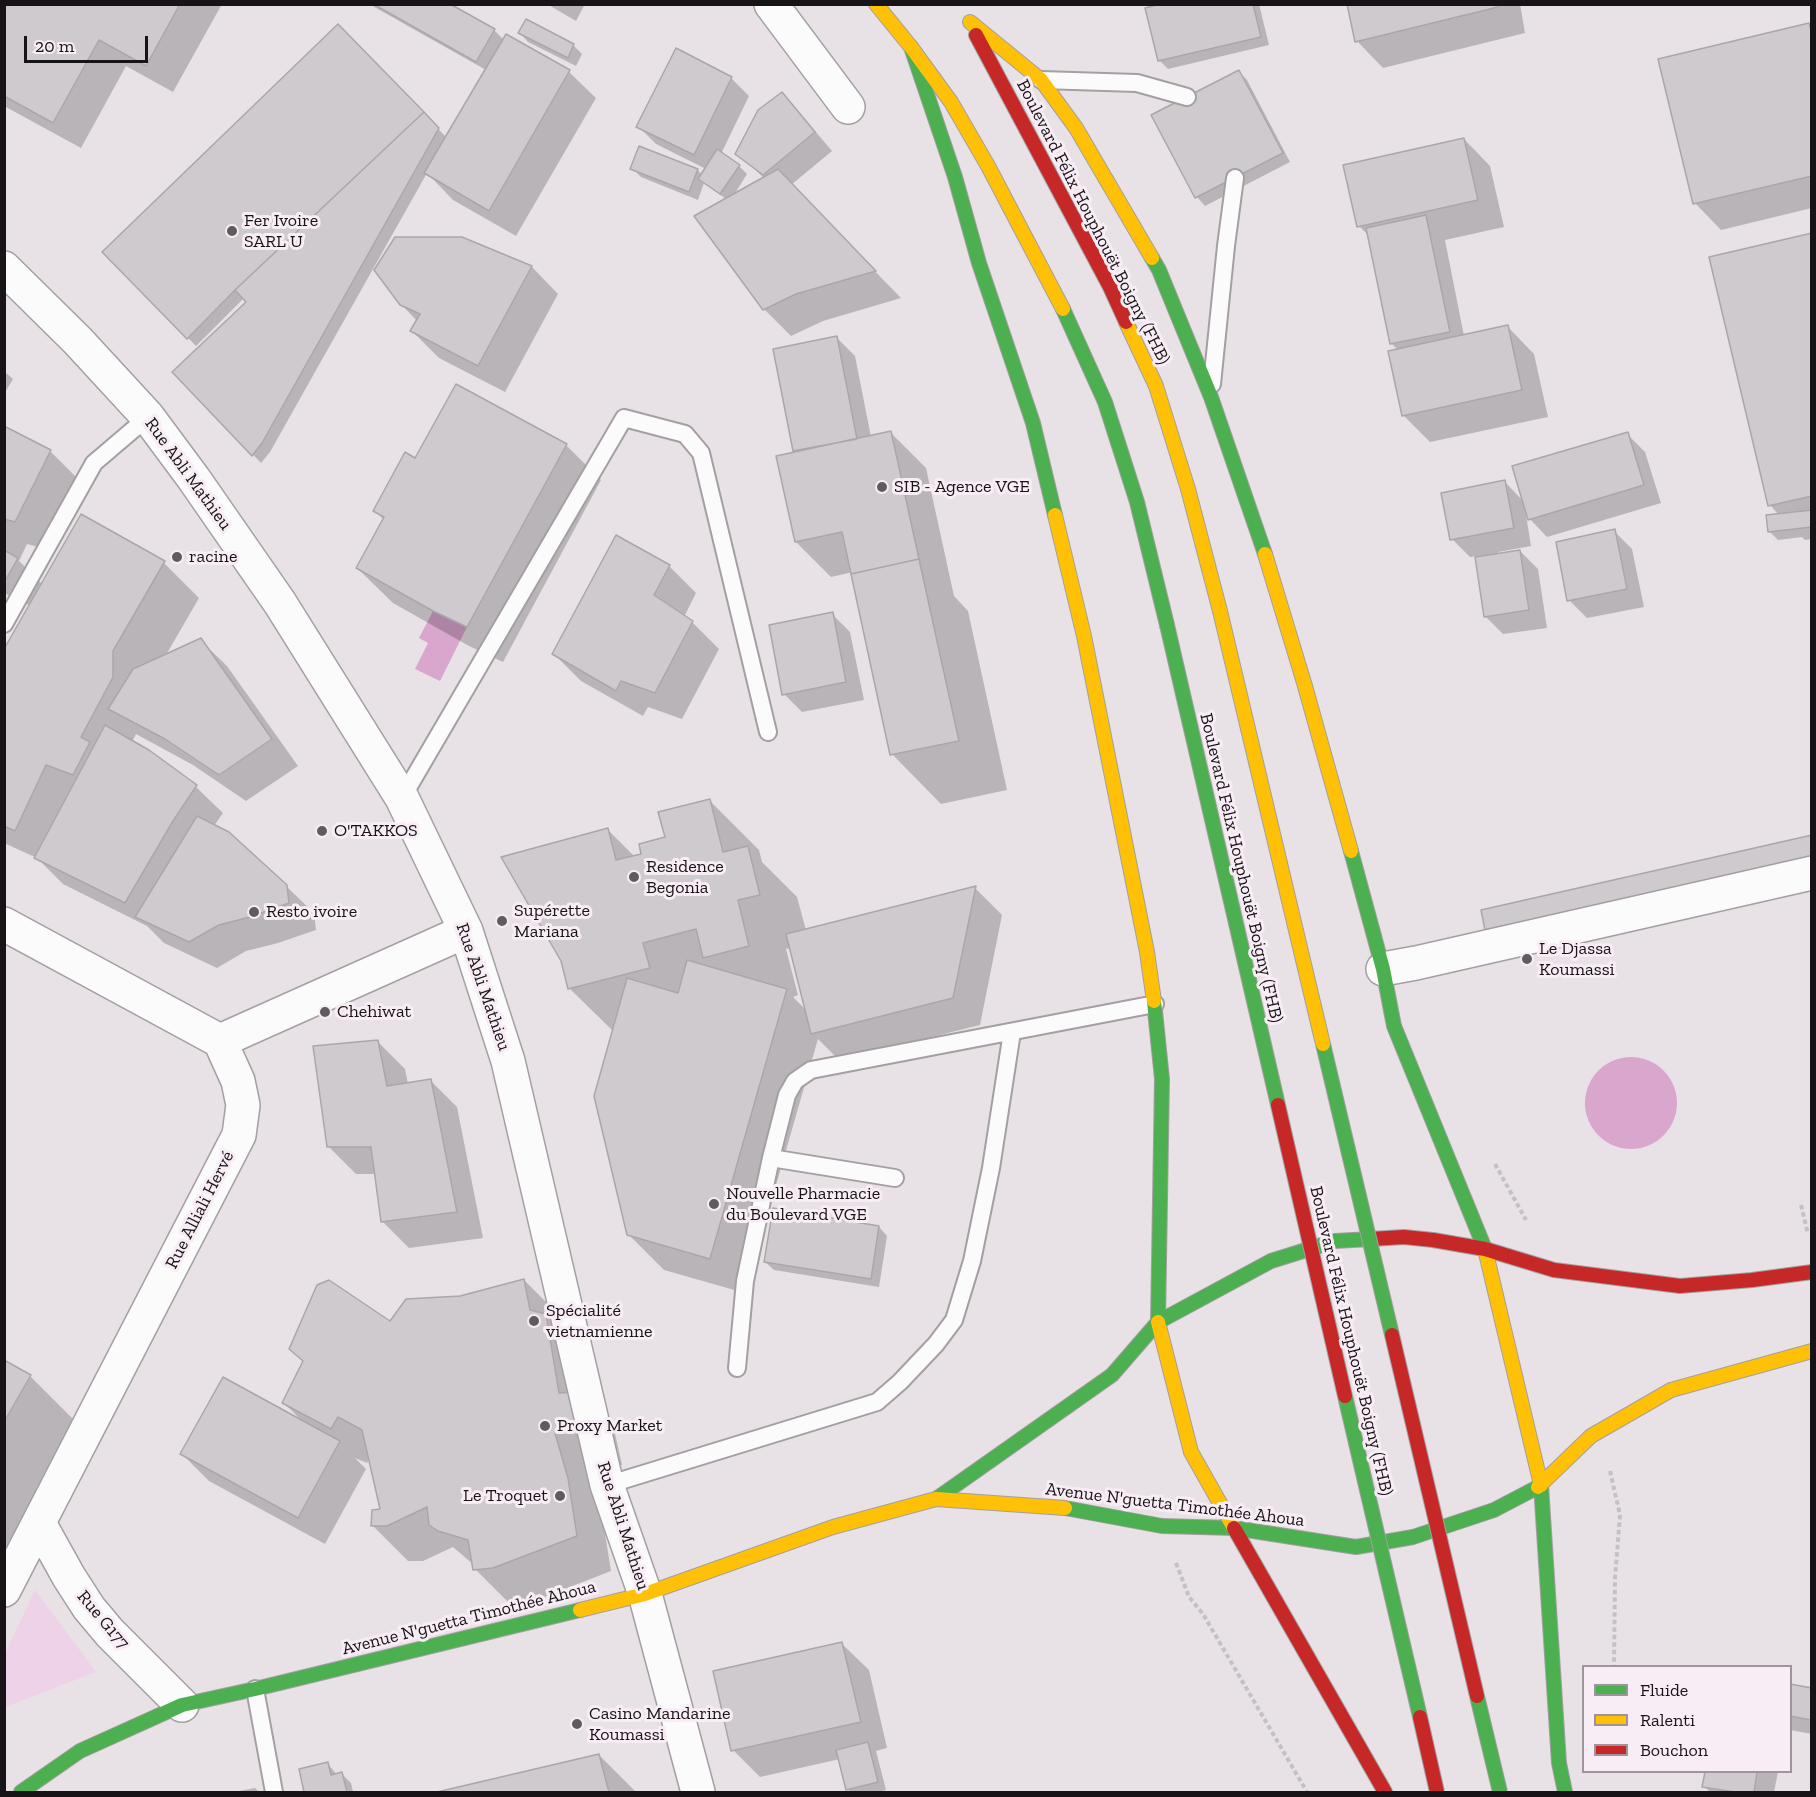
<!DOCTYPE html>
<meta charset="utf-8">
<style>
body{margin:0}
#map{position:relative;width:1816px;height:1797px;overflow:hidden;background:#e8e2e6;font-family:"Zilla Slab",serif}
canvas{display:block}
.frame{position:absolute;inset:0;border:6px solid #171316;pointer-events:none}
.legend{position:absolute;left:1582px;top:1665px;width:210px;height:108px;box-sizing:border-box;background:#f8ecf5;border:2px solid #9e959c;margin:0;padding:8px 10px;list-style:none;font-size:18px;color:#171316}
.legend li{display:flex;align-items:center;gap:12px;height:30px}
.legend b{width:30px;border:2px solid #9e959c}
.scale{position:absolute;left:24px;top:36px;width:124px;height:27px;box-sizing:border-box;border:3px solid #171316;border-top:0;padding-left:8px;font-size:18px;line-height:21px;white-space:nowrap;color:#171316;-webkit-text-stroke:4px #f8ecf5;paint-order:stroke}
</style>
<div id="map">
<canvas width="1816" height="1797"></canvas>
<div class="frame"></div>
<ul class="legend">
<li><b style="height:8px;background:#4caf50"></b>Fluide</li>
<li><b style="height:8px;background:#ffc107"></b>Ralenti</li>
<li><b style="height:8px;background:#c62828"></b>Bouchon</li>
</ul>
<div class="scale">20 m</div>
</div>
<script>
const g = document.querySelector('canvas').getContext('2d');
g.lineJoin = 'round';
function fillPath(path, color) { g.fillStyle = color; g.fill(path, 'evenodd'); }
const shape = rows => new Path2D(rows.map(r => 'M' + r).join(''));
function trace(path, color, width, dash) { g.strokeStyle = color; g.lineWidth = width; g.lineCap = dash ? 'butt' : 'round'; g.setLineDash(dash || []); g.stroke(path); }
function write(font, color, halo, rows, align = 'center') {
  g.font = font + ' "Zilla Slab",serif'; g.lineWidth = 6; g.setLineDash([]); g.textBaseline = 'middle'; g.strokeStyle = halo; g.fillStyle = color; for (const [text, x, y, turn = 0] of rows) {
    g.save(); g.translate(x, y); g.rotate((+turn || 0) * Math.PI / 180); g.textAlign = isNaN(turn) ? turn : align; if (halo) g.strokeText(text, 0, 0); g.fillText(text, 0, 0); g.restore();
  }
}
fillPath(shape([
 [35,1590,96,1672,5,1707,5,1654]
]), '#eed2e7');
fillPath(shape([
 [433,611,467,627,440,681,415,669,428,643,419,638],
 '1585 1103a46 46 0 1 1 92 0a46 46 0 1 1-92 0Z'
]), '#d9a6cd');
fillPath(shape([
 [4,4,222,4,173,92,126,66,81,148,4,106],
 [369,4,447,4,494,30,504,40,506,36,569,72,596,98,516,236,453,200,427,173,270,452,261,463,174,372,248,302,244,298,196,346,104,252,338,26,447,138,486,70],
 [547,4,585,4,576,21],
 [1166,4,1259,4,1269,45,1168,69,1160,61,1147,9],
 [1348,4,1520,4,1525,33,1383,68,1357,41],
 [526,21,574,46,582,54,576,66,528,42,520,33],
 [1808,25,1812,28,1812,208,1721,230,1695,203],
 [1239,72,1247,80,1290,162,1205,206,1197,197,1153,116],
 [731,78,749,96,721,154,739,166,747,174,734,195,764,178,737,153,782,94,799,112,832,151,791,185,901,298,823,321,791,336,764,309,726,199,704,183,698,200,641,177,632,168,698,170,702,175,706,169,656,144,638,126],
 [1464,139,1490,166,1504,227,1445,240,1464,336,1508,327,1534,354,1548,417,1430,442,1403,415,1398,350,1391,343,1369,236,1359,226],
 [1812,234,1812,539,1805,540,1802,537,1778,540,1769,531,1779,515,1770,505],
 [462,238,532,267,558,294,505,392,439,358,412,331,417,321,401,304],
 [837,338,855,356,871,437,891,433,926,468,954,596,968,611,1007,790,941,804,892,754,853,572,831,577,796,542,798,453,795,450],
 [4,371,13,379,4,394],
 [4,427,50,451,77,478,42,548,27,544,19,561,43,585,164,563,199,598,166,655,200,640,227,666,298,766,246,801,193,765,136,734,132,742,148,752,196,787,223,813,214,826,286,886,314,913,316,930,278,943,246,951,217,968,164,943,147,926,63,884,37,858,4,843,4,652,31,606,4,593],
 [1627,434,1645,452,1661,503,1547,537,1526,515,1531,546,1498,552,1498,555,1520,551,1538,569,1547,628,1503,634,1485,616,1476,556,1470,557,1452,539,1505,482,1524,502],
 [566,445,601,480,503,662,469,646,393,603,357,568,384,520,375,511,416,460],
 [1614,531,1632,549,1644,607,1587,618,1569,600],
 [669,566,696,593,684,617,692,622,719,649,682,719,648,707,643,716,581,681,554,654],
 [832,614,850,632,864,700,802,712,784,694],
 [710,801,759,850,762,862,797,897,806,930,975,888,1002,915,980,1025,839,1060,818,1039,745,1293,664,1270,628,1234,614,1032,569,988,608,830,635,857,643,855,667,838],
 [791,948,806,1010,793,997,798,995,786,949],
 [1812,837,1514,956,1487,930],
 [378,1042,405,1069,408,1084,430,1080,457,1107,483,1238,409,1248,382,1221,376,1174,356,1174,329,1147],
 [879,1227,887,1236,879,1287,774,1270,765,1262],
 [524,1280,559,1315,590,1405,614,1429,622,1465,589,1468,602,1515,611,1571,529,1603,510,1604,475,1569,474,1565,453,1547,423,1561,408,1561,373,1526,382,1510,370,1458,367,1463,355,1458,366,1469,325,1544,209,1481,182,1454,301,1420,284,1403,390,1323,460,1298],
 [4,1361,30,1376,95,1441,4,1581],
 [842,1644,869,1670,887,1748,876,1751,886,1790,877,1792,851,1792,847,1789,840,1759,760,1777,733,1750],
 [1790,1685,1812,1689,1812,1734,1790,1730],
 [599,1755,636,1792,443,1792],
 [328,1764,337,1775,342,1774,351,1783,353,1792,306,1792,301,1770],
 [1706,1772,1778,1772,1774,1792,1710,1792,1704,1786],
 [255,1788,259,1792,234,1792]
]), '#0003');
const building = shape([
 [4,4,180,4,146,66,99,40,53,123,4,96,4,4],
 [373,4,450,4,495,29,476,62,373,4],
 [1160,4,1253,4,1261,37,1158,61,1145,8,1160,4],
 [1347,4,1498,4,1498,7,1355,42,1347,4],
 [526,19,574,44,568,58,518,33,526,19],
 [1809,23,1812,34,1812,176,1693,204,1658,59,1809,23],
 [338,24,424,112,235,290,187,339,102,252,338,24],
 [506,34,570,70,489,211,424,173,506,34],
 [676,48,732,77,694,155,636,127,676,48],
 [1239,70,1283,153,1195,198,1151,115,1239,70],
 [782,92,815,132,763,175,735,154,758,110,782,92],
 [424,112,439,128,262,443,252,456,172,372,246,302,235,290,424,112],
 [1464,138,1478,200,1357,227,1343,165,1464,138],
 [639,146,698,169,689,192,630,169,639,146],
 [717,149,740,165,720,194,698,179,717,149],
 [778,169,876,271,796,294,763,310,694,216,778,169],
 [1426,215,1450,332,1390,344,1366,228,1426,215],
 [1812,233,1812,496,1768,506,1709,257,1812,233],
 [395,237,462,237,532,266,478,366,410,331,420,314,400,305,374,270,395,237],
 [1508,325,1522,390,1402,416,1388,351,1508,325],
 [837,336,857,439,793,451,773,349,837,336],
 [456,384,567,444,467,627,433,611,356,568,384,517,373,511,405,452,415,458,456,384],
 [4,426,51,450,15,522,4,519,4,426],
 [891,431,919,559,851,574,842,532,795,542,776,456,891,431],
 [1628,432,1644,485,1528,520,1512,466,1628,432],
 [1505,480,1514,528,1450,540,1441,493,1505,480],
 [1812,510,1812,527,1768,532,1766,515,1812,510],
 [81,514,165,561,113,651,113,677,81,737,90,742,73,775,46,765,15,831,4,826,4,649,81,514],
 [1615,529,1627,589,1567,601,1556,542,1615,529],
 [616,535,670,565,654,595,693,621,655,693,621,681,616,691,552,654,616,535],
 [4,550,18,558,5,581,4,580,4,550],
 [1520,550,1529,610,1484,617,1475,557,1520,550],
 [919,559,959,741,890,755,851,574,919,559],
 [833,612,846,682,782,695,769,625,833,612],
 [201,638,272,739,219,775,165,739,108,709,133,669,201,638],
 [105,725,149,750,197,785,173,821,125,903,34,858,105,725],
 [710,799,723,852,748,846,760,895,738,900,749,946,703,958,696,929,643,943,650,968,568,989,561,961,501,857,608,828,616,860,641,854,639,844,665,837,658,812,710,799],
 [197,816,229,832,287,885,289,903,250,917,219,925,189,942,135,917,197,816],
 [1812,835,1812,857,1485,930,1481,910,1812,835],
 [976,886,953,998,811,1034,786,934,976,886],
 [687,960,787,989,710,1259,627,1235,594,1096,627,978,678,993,687,960],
 [378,1040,387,1086,431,1079,457,1212,381,1222,371,1147,327,1147,313,1046,378,1040],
 [773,1208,879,1226,871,1279,764,1262,773,1208],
 [524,1279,530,1310,546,1314,559,1393,579,1392,588,1430,555,1433,568,1478,577,1536,493,1568,473,1570,468,1540,438,1531,429,1525,427,1507,387,1526,371,1526,372,1510,380,1509,362,1430,338,1417,331,1429,282,1403,303,1361,289,1349,317,1285,329,1280,390,1321,406,1299,460,1296,524,1279],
 [4,1360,31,1375,4,1422,4,1360],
 [223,1377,340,1441,298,1518,180,1454,223,1377],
 [842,1642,861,1722,731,1751,713,1671,842,1642],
 [1790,1684,1812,1688,1811,1720,1790,1716,1790,1684],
 [868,1742,878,1782,846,1790,836,1750,868,1742],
 [599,1754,609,1792,437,1792,599,1754],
 [328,1762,331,1775,342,1772,347,1792,304,1792,299,1769,328,1762],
 [1705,1772,1757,1772,1754,1792,1735,1792,1702,1787,1705,1772]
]);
fillPath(building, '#cecacd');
trace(building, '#aaa6a9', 1.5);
const lane = shape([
 [1041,80,1137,83,1187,97],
 [1212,384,1226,246,1235,178],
 [4,624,94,463,148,417],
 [402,798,624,418,685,434,701,453,768,732],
 [771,1158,895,1178],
 [737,1368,745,1281,771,1158,787,1095,795,1081,811,1070,1155,1004],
 [607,1485,877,1402,900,1382,936,1344,954,1320,972,1261,991,1168,1012,1032],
 [255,1689,274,1792]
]);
const street = shape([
 [771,4,848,107],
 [4,268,78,341,148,417,194,479,280,603,402,798,466,931,508,1061,607,1485,645,1594,698,1792],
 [4,924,220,1041,238,1081,243,1105,239,1135,4,1590],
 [1383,969,1416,963,1812,873],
 [220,1041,466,931],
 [39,1523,69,1577,89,1608,110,1633,182,1705]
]);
const fast = shape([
 [911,47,955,177,979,263,1033,423,1055,515],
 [1152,258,1159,270,1211,397,1265,554],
 [1063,309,1105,402,1137,502,1167,625],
 [1351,851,1383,969,1394,1026,1485,1249],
 [1154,1001,1162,1079,1158,1322],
 [1541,1485,1559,1763,1565,1792],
 [936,1499,1112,1375,1158,1322,1271,1261,1335,1241,1371,1239],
 [1065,1508,1162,1526,1234,1528,1356,1547,1413,1537,1494,1510,1538,1487],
 [21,1792,80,1751,182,1705,255,1689,580,1610]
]);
const slow = shape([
 [876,4,911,47,951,102,988,166,1063,309],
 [970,22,1041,80,1076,128,1152,258],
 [1126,322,1156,386,1188,489,1220,611],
 [1055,515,1084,636,1147,952,1154,1001],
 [1265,554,1305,686,1351,851],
 [1485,1249,1541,1485],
 [1158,1322,1191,1452,1234,1528],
 [1538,1487,1591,1436,1671,1390,1812,1351],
 [580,1610,645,1594,833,1527,936,1499,1065,1508]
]);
const jam = shape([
 [976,35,1110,287,1126,322],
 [1371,1239,1404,1237,1433,1240,1485,1249,1554,1270,1680,1286,1752,1280,1812,1272],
 [1234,1528,1385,1792]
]);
trace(lane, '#a49fa2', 20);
trace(street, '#a49fa2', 36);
trace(fast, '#a49fa2', 16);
trace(slow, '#a49fa2', 16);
trace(jam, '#a49fa2', 16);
trace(shape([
 [1495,1164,1526,1220],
 [1801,1205,1808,1234],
 [1610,1471,1620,1515,1615,1578,1614,1666],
 [1176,1563,1189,1597,1203,1614,1307,1792]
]), '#c3c1c3', 4, [4.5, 3]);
trace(lane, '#fcfbfb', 16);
trace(street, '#fcfbfb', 33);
trace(fast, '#4caf50', 14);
trace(slow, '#ffc107', 14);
trace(jam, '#c62828', 14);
const fastBridge = shape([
 [1167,625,1278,1105],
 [1323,1044,1392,1335],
 [1345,1396,1420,1717],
 [1477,1696,1500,1792]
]);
const slowBridge = shape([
 [1220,611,1323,1044]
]);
const jamBridge = shape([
 [1278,1105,1345,1396],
 [1392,1335,1477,1696],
 [1420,1717,1437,1792]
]);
trace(fastBridge, '#a49fa2', 16, []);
trace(slowBridge, '#a49fa2', 16, []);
trace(jamBridge, '#a49fa2', 16, []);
trace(fastBridge, '#4caf50', 14);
trace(slowBridge, '#ffc107', 14);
trace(jamBridge, '#c62828', 14);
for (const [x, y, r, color] of [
 [232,231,6,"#605b5f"],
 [882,487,6,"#605b5f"],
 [177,557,6,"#605b5f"],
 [322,831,6,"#605b5f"],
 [634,877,6,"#605b5f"],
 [254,912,6,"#605b5f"],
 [502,921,6,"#605b5f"],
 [1527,959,6,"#605b5f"],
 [325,1012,6,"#605b5f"],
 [714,1204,6,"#605b5f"],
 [534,1321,6,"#605b5f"],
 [545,1426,6,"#605b5f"],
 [560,1496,6,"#605b5f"],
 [577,1724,6,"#605b5f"]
]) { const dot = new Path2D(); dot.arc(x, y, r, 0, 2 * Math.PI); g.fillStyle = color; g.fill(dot); trace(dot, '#f8ecf5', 2); }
write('18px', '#171316', '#f8ecf5', [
 ["Fer Ivoire",244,221],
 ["SARL U",244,242],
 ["SIB - Agence VGE",894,487],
 ["racine",189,557],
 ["O'TAKKOS",334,831],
 ["Residence",646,867],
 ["Begonia",646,888],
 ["Supérette",514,911],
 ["Mariana",514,932],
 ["Resto ivoire",266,912],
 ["Le Djassa",1539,949],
 ["Koumassi",1539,970],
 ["Chehiwat",337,1012],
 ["Nouvelle Pharmacie",726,1194],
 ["du Boulevard VGE",726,1215],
 ["Spécialité",546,1311],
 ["vietnamienne",546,1332],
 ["Proxy Market",557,1426],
 ["Le Troquet",548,1496,"right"],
 ["Casino Mandarine",589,1714],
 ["Koumassi",589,1735]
], 'left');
write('18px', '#171316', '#f8ecf5', [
 ["Boulevard Félix Houphouët Boigny (FHB)",1093,222,63],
 ["Rue Abli Mathieu",188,474,54],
 ["Boulevard Félix Houphouët Boigny (FHB)",1241,868,77],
 ["Rue Abli Mathieu",483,987,71],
 ["Rue Alliali Hervé",200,1210,-63],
 ["Boulevard Félix Houphouët Boigny (FHB)",1351,1341,77],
 ["Avenue N'guetta Timothée Ahoua",1175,1505,7],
 ["Rue Abli Mathieu",623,1526,72],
 ["Avenue N'guetta Timothée Ahoua",469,1618,-14],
 ["Rue G177",103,1620,50]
]);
</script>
